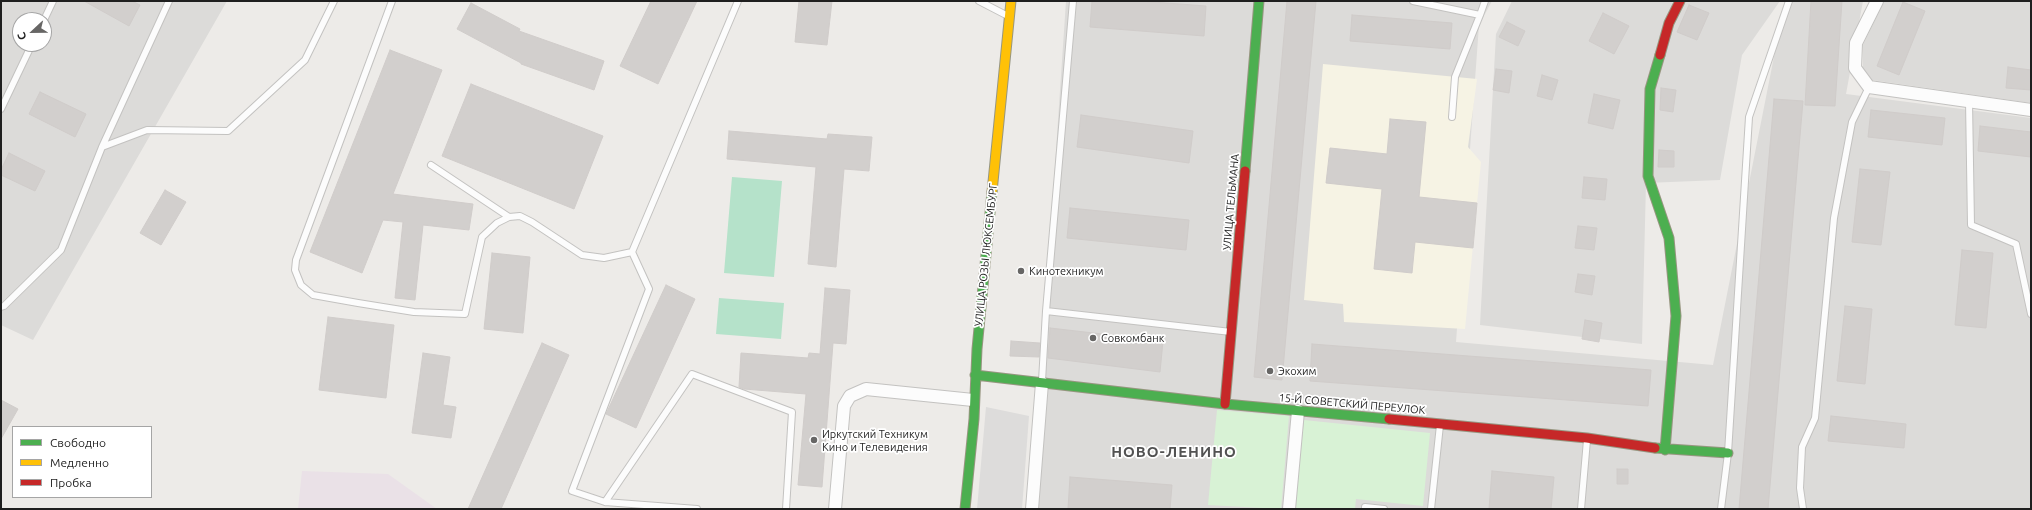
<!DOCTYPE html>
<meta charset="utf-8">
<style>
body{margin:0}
#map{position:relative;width:2032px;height:510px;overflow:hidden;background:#edebe8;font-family:Ubuntu,sans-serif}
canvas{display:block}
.frame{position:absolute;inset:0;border:2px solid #1f1f1f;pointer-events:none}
.legend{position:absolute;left:12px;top:426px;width:140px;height:72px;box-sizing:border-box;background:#fff;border:1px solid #a5a5a5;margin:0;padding:5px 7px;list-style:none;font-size:12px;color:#1f1f1f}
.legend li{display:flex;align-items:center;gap:8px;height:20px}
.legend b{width:20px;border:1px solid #a5a5a5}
.north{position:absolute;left:12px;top:12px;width:40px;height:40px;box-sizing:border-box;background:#fff;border:1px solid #a5a5a5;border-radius:50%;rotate:248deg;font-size:11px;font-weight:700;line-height:16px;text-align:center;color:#1f1f1f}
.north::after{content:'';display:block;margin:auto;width:14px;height:18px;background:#676665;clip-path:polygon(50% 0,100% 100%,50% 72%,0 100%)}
</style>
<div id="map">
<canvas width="2032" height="510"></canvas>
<div class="frame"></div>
<ul class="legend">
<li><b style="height:5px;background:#4caf50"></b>Свободно</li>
<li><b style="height:5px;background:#ffc107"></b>Медленно</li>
<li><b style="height:5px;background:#c62828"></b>Пробка</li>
</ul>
<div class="north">С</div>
</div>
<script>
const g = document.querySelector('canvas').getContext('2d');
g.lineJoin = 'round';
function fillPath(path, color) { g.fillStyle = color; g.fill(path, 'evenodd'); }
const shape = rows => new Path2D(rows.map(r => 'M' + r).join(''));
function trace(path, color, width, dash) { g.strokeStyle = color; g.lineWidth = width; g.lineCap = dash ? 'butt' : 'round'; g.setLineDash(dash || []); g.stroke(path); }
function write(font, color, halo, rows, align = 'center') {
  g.font = font + ' Ubuntu,sans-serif'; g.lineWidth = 3.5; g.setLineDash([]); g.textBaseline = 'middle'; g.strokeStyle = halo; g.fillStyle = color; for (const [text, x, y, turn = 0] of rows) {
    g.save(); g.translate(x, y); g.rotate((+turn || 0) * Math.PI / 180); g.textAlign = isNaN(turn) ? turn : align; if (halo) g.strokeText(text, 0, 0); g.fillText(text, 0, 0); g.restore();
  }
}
fillPath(shape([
 [1,1,227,1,33,340,1,325],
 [20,20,44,20,44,44,20,44],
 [1066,1,1492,1,1479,25,1456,342,1713,365,1785,1,1863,1,1846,94,2031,118,2031,509,1032,509],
 [1512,1,1780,1,1742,55,1720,180,1646,183,1642,344,1480,325,1496,34],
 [1884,1,2031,1,2031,103,1872,80,1863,68,1863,45]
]), '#dcdbd9');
fillPath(shape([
 [302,471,388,474,437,509,298,509]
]), '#eae1e7');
fillPath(shape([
 [1323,64,1477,79,1468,147,1481,162,1465,329,1344,322,1343,304,1304,300]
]), '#f6f3e4');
fillPath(shape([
 [1217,410,1289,416,1281,509,1208,505],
 [1304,420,1430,433,1423,506,1356,499,1355,509,1295,509]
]), '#d8f2d5');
fillPath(shape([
 [732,177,782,181,774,277,724,273],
 [719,298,784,303,781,339,716,334]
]), '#b5e2ca');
fillPath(shape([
 [986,407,1029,416,1022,509,977,509]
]), '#dddcdb');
const building = shape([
 [84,1,132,1,140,5,129,26,84,1],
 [651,1,697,1,658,84,620,66,651,1],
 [799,1,832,1,827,45,795,42,799,1],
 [1092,1,1140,1,1206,6,1204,36,1090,27,1092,1],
 [1287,1,1316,1,1282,380,1254,377,1287,1],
 [1811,1,1842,1,1835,106,1805,105,1811,1],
 [1903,2,1925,11,1899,75,1877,66,1903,2],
 [471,3,520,29,519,31,604,61,594,90,521,64,521,63,457,29,471,3],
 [1689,5,1709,13,1697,40,1677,32,1689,5],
 [1603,13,1629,26,1614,54,1589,41,1603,13],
 [1352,15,1452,23,1450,49,1350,41,1352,15],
 [1507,22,1525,31,1518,46,1499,37,1507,22],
 [390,50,442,70,393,194,473,204,469,230,423,225,415,300,395,298,403,222,383,220,362,273,310,252,390,50],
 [2008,67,2031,70,2031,90,2006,88,2008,67],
 [1496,69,1512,71,1509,93,1493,90,1496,69],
 [1542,75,1558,80,1552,100,1537,96,1542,75],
 [471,84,603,136,574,209,442,156,471,84],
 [1661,88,1676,90,1673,112,1660,110,1661,88],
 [40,92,86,114,75,137,29,114,40,92],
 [1594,94,1620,100,1613,129,1588,123,1594,94],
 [1774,99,1803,101,1768,509,1739,509,1774,99],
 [1871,110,1945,118,1942,145,1868,137,1871,110],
 [1081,115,1193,131,1189,163,1077,147,1081,115],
 [1390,119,1426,122,1419,197,1477,203,1473,248,1415,242,1412,273,1374,269,1382,189,1326,183,1330,148,1387,154,1390,119],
 [1980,126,2031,132,2031,157,1978,151,1980,126],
 [729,131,827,139,828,134,872,137,869,171,844,169,836,267,808,264,816,167,727,159,729,131],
 [1659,150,1674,151,1674,167,1658,167,1659,150],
 [9,153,45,171,35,191,1,175,1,170,9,153],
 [1860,169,1890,172,1881,245,1852,242,1860,169],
 [1584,177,1607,179,1605,200,1582,198,1584,177],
 [165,190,186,202,161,245,140,233,165,190],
 [1070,208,1189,220,1186,250,1067,238,1070,208],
 [1578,226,1597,228,1594,250,1575,248,1578,226],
 [1962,250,1993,253,1986,328,1955,325,1962,250],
 [492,253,530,257,523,333,484,329,492,253],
 [1578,274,1595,276,1592,295,1575,292,1578,274],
 [666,285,695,299,636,428,606,414,666,285],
 [825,288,850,290,846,344,833,343,822,487,798,485,806,394,744,389,739,387,741,353,808,358,809,353,820,354,825,288],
 [1845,306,1872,309,1865,384,1837,381,1845,306],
 [328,317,394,325,386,398,319,390,328,317],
 [1585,320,1602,323,1599,342,1582,339,1585,320],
 [1050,328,1163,341,1160,372,1048,358,1050,328],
 [1011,341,1040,343,1039,357,1010,356,1011,341],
 [542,343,569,355,501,509,468,509,542,343],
 [1312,344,1651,370,1648,406,1310,381,1312,344],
 [423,353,450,357,443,405,456,407,451,438,412,433,423,353],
 [1,400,18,409,1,439,1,400],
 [1831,416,1906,424,1904,448,1828,441,1831,416],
 [1617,469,1628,469,1628,484,1617,484,1617,469],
 [1492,471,1554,477,1551,509,1489,509,1492,471],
 [1070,477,1172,485,1170,509,1068,509,1070,477]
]);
fillPath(building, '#d2cfcd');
trace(building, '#d0ccca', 1);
const lane = shape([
 [392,1,296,260,295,270,301,285,313,295,358,303,414,312,465,314,482,237,497,223,509,217,431,165],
 [979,1,1008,16],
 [1413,1,1480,15,1485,1],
 [44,20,53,1],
 [1969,101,1971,225,2016,244,2031,314],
 [1,109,32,44],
 [1452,117,1455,77,1480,15],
 [102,147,169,1],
 [509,217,520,216,532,222,582,255,604,258,632,252],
 [1,307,4,306,61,250,102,147,147,130,228,131,305,60,334,1],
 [1046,311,1231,332],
 [1042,381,1046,311,1073,1],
 [605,502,692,374,792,412,786,509],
 [697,509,605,502,572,491,649,289,632,252,738,1],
 [1365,509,1365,507,1384,509],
 [1431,509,1440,425],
 [1581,509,1587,440],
 [1721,509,1728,453,1749,117,1789,1],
 [1803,509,1800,488,1802,447,1815,418,1834,218,1852,122,1869,87]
]);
const street = shape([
 [1877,1,1856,43,1855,68,1869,87,2031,110],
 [835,509,844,406,850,396,866,389,973,400],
 [1032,509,1042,383],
 [1289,509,1298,411]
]);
const fast = shape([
 [1660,55,1650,89,1648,176,1669,238,1676,316,1665,450],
 [1245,171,1259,1],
 [975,375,1225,404,1389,419],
 [1655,448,1728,453],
 [965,509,974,419,977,349,992,192]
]);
const slow = shape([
 [992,192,1011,1]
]);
const jam = shape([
 [1660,55,1669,23,1680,1],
 [1225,404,1245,171],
 [1389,419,1587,438,1655,448]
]);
trace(lane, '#c3c2c0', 8);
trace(street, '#c3c2c0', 14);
trace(fast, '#979680', 11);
trace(slow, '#979680', 11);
trace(jam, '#979680', 11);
trace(lane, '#fcfcfc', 6);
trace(street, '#fcfcfc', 12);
trace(fast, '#4caf50', 9);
trace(slow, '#ffc107', 9);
trace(jam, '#c62828', 9);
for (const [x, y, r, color] of [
 [1021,271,4,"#676665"],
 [1093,338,4,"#676665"],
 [1270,371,4,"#676665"],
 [814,440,4,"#676665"]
]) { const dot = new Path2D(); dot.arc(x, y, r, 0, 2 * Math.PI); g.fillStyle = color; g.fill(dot); trace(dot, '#fff', 1.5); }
write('11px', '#1f1f1f', '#fff', [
 ["УЛИЦА ТЕЛЬМАНА",1231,202,-85],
 ["УЛИЦА РОЗЫ ЛЮКСЕМБУРГ",986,255,-84],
 ["15-Й СОВЕТСКИЙ ПЕРЕУЛОК",1352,404,5]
]);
write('11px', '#1f1f1f', '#fff', [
 ["Кинотехникум",1029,271],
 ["Совкомбанк",1101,338],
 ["Экохим",1278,371],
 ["Иркутский Техникум",822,434],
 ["Кино и Телевидения",822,447]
], 'left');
g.letterSpacing = '1px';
write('bold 15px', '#525252', '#fff', [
 ["НОВО-ЛЕНИНО",1174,452]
]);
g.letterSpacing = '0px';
</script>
